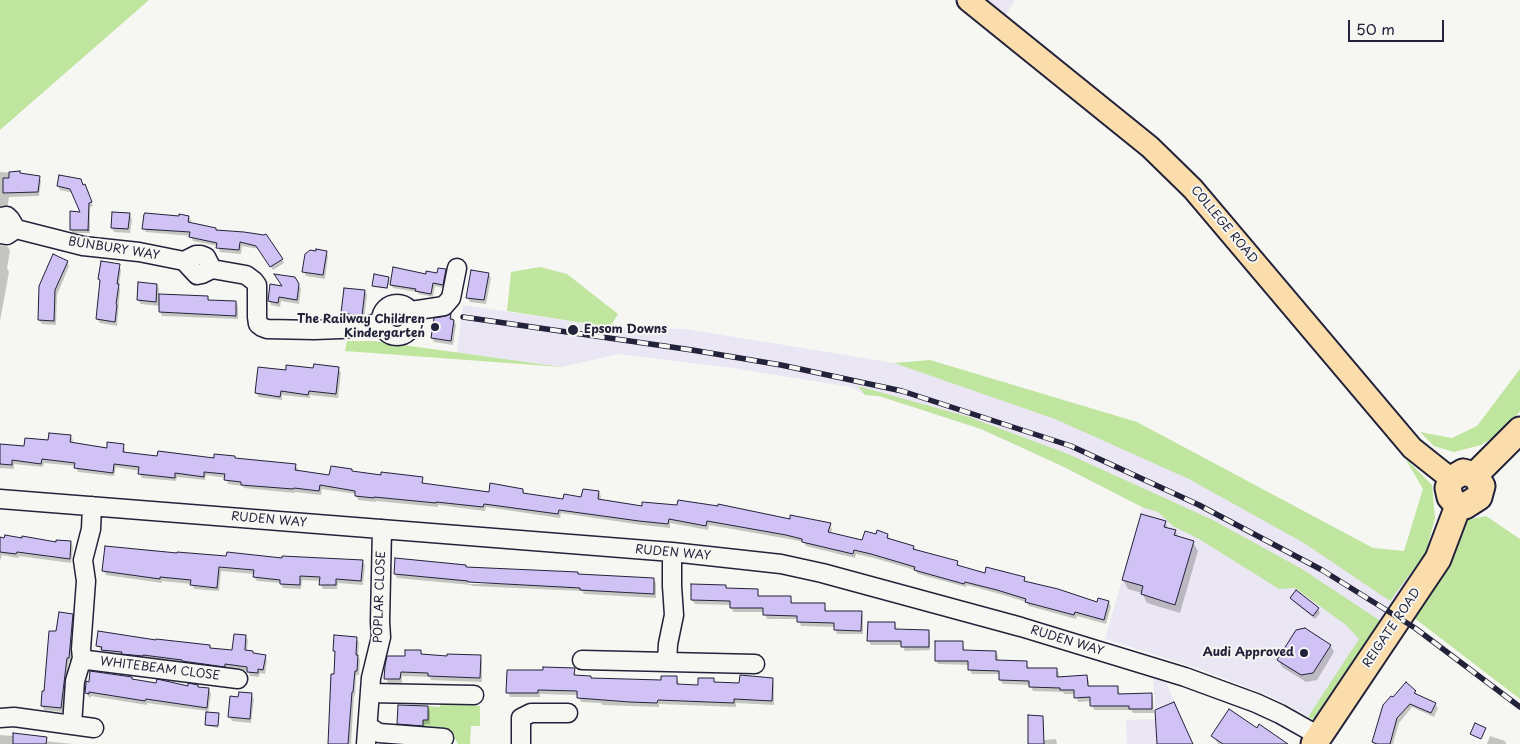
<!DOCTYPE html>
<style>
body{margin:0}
#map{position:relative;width:1520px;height:744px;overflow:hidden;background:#f6f6f2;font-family:"Playpen Sans",sans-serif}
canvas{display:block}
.scale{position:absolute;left:1348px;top:20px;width:96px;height:22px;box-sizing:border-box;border:2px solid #22223b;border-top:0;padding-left:6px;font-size:15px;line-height:18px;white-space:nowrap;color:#22223b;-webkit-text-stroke:4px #f6f6f2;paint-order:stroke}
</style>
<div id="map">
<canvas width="1520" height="744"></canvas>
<div class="scale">50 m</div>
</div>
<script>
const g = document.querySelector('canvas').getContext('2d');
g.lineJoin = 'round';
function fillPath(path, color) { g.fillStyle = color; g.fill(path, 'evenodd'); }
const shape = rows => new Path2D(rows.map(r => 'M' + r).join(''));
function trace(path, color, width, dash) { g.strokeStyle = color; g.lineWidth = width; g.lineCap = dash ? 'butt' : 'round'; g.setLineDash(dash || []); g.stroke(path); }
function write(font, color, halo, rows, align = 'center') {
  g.font = font + ' "Playpen Sans",sans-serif'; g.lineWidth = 4; g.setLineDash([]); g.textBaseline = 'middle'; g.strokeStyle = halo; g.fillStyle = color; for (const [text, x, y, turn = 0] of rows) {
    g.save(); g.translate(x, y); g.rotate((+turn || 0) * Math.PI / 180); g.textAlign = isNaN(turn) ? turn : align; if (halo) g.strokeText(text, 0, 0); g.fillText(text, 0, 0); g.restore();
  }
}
fillPath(shape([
 [985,0,1015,0,1005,16],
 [463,305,610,327,686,329,894,363,999,389,1414,570,1366,645,1313,719,1272,697,1200,669,1105,639,1141,514,1142,507,1062,466,981,429,879,396,865,395,851,387,732,368,618,354,562,367,457,353],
 [1153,676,1166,682,1193,744,1127,744,1126,720,1156,719]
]), '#ebe6f3');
fillPath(shape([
 [0,0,149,0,0,130],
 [540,267,567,274,618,314,610,327,507,311,511,272],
 [347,341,374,341,562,367,345,351],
 [930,360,1137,422,1373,548,1404,551,1423,489,1405,458,1432,485,1435,518,1426,552,1390,601,1304,543,1189,479,1055,419,894,363],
 [1520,369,1520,411,1508,428,1481,445,1454,452,1434,446,1420,432,1452,438,1477,426],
 [858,386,969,417,1068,454,1213,520,1302,569,1382,622,1318,718,1313,719,1308,717,1359,639,1346,625,1295,588,1279,589,1199,539,1173,526,1158,512,1142,507,1062,466,981,429,879,396,865,395],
 [1486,516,1520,539,1520,699,1413,617,1461,521],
 [441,697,472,702,473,705,480,706,480,726,471,726,470,744,458,744,450,729,423,728,423,720,428,720,428,706,440,707]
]), '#bfe59f');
fillPath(shape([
 [0,172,20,173,39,177,41,181,39,196,9,197,7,209,0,207],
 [58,186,83,186,86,190,93,206,90,207,90,233,73,233,71,229,82,213,73,193,60,190],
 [130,215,132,219,130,233,114,232,112,228],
 [189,217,191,221,190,224,217,231,266,236,284,263,273,270,259,249,242,246,241,254,220,252,218,246,193,241,191,236,146,232,144,229],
 [0,245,8,247,10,251,7,268,9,272,0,321],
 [326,252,328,256,325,279,306,276,304,272],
 [67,262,69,266,57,295,56,325,42,324,39,320,40,287],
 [119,266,121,270,119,286,120,290,117,326,100,323,97,319,101,283,99,279],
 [445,271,447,274,444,288,435,286,433,297,419,294,417,292,393,288,389,281,388,289,374,287,373,285,388,278,391,283,438,274],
 [488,274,491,278,486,304,470,302,468,298],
 [294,278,301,289,299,304,281,301,280,307,271,305,269,301,271,285,284,287],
 [157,285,159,289,159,295,207,298,210,302,236,302,238,306,238,319,162,316,160,311,160,306,141,304,138,300],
 [365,291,367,295,364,320,345,317,342,313],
 [451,315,456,325,453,345,434,342,432,338],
 [338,368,341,373,338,398,310,395,310,398,282,395,282,400,259,397,256,393,287,371],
 [70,436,73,440,72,444,108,449,123,445,125,450,125,454,158,458,215,459,234,457,236,459,295,465,298,469,297,472,330,476,353,473,382,476,422,478,424,484,490,494,523,490,525,495,565,501,583,498,598,492,601,496,600,501,643,507,830,525,832,529,831,534,863,541,877,536,887,535,890,539,914,547,916,551,957,562,960,567,986,574,1024,578,1026,583,1098,603,1108,602,1111,606,1106,624,1077,616,1076,619,1029,606,1026,602,1000,594,967,585,966,587,918,574,915,570,874,558,856,554,855,558,806,546,804,542,789,539,709,525,708,530,670,523,670,528,642,525,561,513,560,518,486,507,485,511,438,505,438,507,376,501,376,502,358,500,356,494,322,489,321,495,295,492,295,493,244,488,243,486,228,484,226,478,206,475,205,480,177,477,176,481,142,478,140,474,140,471,116,467,114,476,78,472,76,466,44,463,43,467,14,464,14,469,0,468,0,445,25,447],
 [1165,522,1169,530,1175,531,1179,538,1193,542,1198,551,1180,613,1147,603,1142,593,1128,589,1123,580],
 [0,538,57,544,71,542,73,547,71,563,19,556,18,558,2,555,0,561],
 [228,557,362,561,365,565,363,585,338,583,337,589,323,589,321,585,321,581,302,580,301,589,283,588,281,583,257,581,254,577,254,574,221,571,219,591,194,589,192,584,162,581,162,583,106,575,104,571],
 [465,566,466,568,577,573,579,575,653,579,656,583,656,598,584,594,582,591,472,586,471,585,397,578,395,574],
 [468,581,512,582,512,584,468,584],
 [727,590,757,590,759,597,790,597,793,604,824,604,827,612,861,612,863,616,863,634,837,634,835,627,801,626,798,619,767,619,764,612,733,612,731,605,695,604,692,600],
 [1291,598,1318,609,1320,613,1315,619,1294,602],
 [72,615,75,619,71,662,69,661,63,712,44,710,42,706,43,692,45,693,57,633],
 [895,623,897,630,928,631,930,635,930,650,905,651,902,645,871,645,869,641],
 [245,636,248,640,247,651,252,652,254,654,265,656,267,660,265,674,260,673,259,677,250,676,248,671,227,668,227,670,105,654,98,646,157,642,209,646,211,649,233,652],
 [356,638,359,642,358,657,360,660,359,675,356,675,355,696,354,695,351,744,329,744,336,654,334,651],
 [962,643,964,647,964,652,996,652,998,656,998,662,1026,662,1029,669,1056,669,1059,673,1059,678,1087,676,1089,681,1089,687,1118,688,1120,695,1151,694,1153,698,1154,713,1133,713,1131,710,1094,710,1092,705,1092,701,1078,702,1075,694,1064,694,1063,692,1033,691,1030,685,1003,684,1000,680,1000,674,972,674,970,670,970,665,938,664,936,660],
 [1330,645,1334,652,1317,680,1306,682,1282,667,1278,660],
 [420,651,422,656,448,657,480,656,482,660,482,682,431,680,430,677,402,676,402,683,388,683,386,678],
 [574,669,576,676,590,677,592,679,662,681,676,678,679,682,679,686,699,686,714,680,716,683,740,684,772,679,774,683,774,705,736,703,736,707,659,704,659,707,602,705,601,703,581,702,578,695,540,694,540,697,510,697,508,692],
 [132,678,133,680,157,684,189,687,198,686,199,688,209,689,211,694,208,713,218,714,218,728,207,726,207,711,147,703,147,705,91,696,91,698,89,697,86,693,87,683],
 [1406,684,1415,692,1418,697,1435,704,1438,708,1434,717,1412,707,1399,723,1393,744,1374,744,1373,742,1393,699],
 [251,694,254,699,251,723,232,721,230,717,231,697,239,698],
 [428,707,430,711,430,724,425,724,425,730,401,728,398,723],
 [1043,717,1044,740,1056,739,1057,744,1030,744],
 [0,735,15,736,44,741,73,744,0,744],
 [1213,736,1282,744,1218,744],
 [1490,736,1505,741,1506,744,1487,744]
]), '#0003');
const building = shape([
 [20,171,20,173,40,176,38,192,3,193,3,178,9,178,9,172,20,171],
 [59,175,81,179,83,185,85,184,92,202,89,203,88,231,88,230,70,230,70,211,80,212,70,189,57,186,59,175],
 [112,212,130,213,128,229,111,228,112,212],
 [145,213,179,216,179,214,189,216,188,222,216,228,216,230,244,232,264,235,266,234,283,259,270,267,256,246,240,242,239,250,216,248,217,243,189,237,190,232,142,229,144,214,145,213],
 [316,249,327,251,323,275,302,272,305,254,310,250,316,251,316,249],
 [53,254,68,261,55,290,54,321,38,320,39,286,53,254],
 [101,261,120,264,117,284,119,284,116,304,117,305,115,322,96,319,100,280,98,279,101,261],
 [393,267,426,274,426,271,437,273,438,268,446,269,443,285,433,283,431,294,415,291,416,289,390,285,393,267],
 [471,270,489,273,484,300,466,298,471,270],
 [274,274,295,277,299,284,297,300,279,297,278,303,268,301,270,284,282,286,274,274],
 [374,274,389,277,387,288,372,286,374,274],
 [138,282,157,284,156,302,137,300,138,282],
 [344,288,365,290,362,316,341,313,344,288],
 [159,294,208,296,208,300,236,301,236,316,159,312,159,294],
 [451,314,450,319,454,320,451,341,431,338,434,318,446,316,451,314],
 [314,364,339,367,336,394,309,391,308,395,281,391,280,397,255,393,258,367,286,370,286,365,313,368,314,364],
 [49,433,71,435,70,442,107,448,107,442,124,444,123,452,157,456,158,451,214,458,214,454,235,456,235,458,296,464,295,470,329,475,331,466,352,469,352,471,381,475,381,472,423,477,422,483,489,492,490,483,523,489,523,493,563,499,564,494,581,497,583,489,599,491,598,499,642,506,642,502,677,505,678,500,718,506,718,504,790,519,790,515,831,523,828,532,862,540,865,531,876,534,877,530,888,534,887,538,914,546,913,549,958,561,957,565,985,573,986,567,1025,577,1024,581,1058,589,1097,602,1098,598,1109,601,1104,620,1075,612,1074,615,1025,602,1026,599,997,590,965,582,964,584,914,570,915,567,871,554,854,550,853,554,802,542,802,539,786,535,707,521,706,526,669,519,668,524,639,521,559,510,558,514,484,504,483,507,436,502,436,503,374,497,374,498,355,496,355,491,320,485,319,491,294,488,293,489,241,485,241,482,224,480,225,474,204,472,204,477,175,473,175,478,138,474,139,467,114,464,113,473,74,468,75,463,42,459,41,464,12,460,12,465,0,464,0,444,24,446,25,438,48,440,49,433],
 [1141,514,1166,521,1164,527,1176,530,1174,535,1194,541,1175,605,1141,594,1143,586,1122,580,1141,514],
 [5,535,22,538,22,536,56,542,56,540,71,541,70,559,17,552,16,554,0,552,0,537,4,538,5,535],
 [105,546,177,553,177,552,226,556,227,552,282,558,282,556,363,560,361,581,336,579,336,585,319,585,320,577,300,576,300,585,280,584,280,580,253,577,254,570,219,567,217,588,190,585,191,580,160,577,160,579,102,571,105,546],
 [395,558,466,565,466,567,578,572,578,574,654,578,654,594,580,590,580,588,468,582,468,581,394,574,395,558],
 [691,584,726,585,726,588,758,589,758,596,791,596,791,603,825,603,825,611,862,611,861,631,834,630,834,623,797,622,797,616,763,615,763,608,730,608,730,601,691,600,691,584],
 [1296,590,1319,608,1313,616,1290,598,1296,590],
 [59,612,73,614,69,658,67,658,61,708,41,706,42,691,44,691,49,631,56,631,59,612],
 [868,622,895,622,895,629,929,630,929,647,901,647,901,641,867,641,868,622],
 [1305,628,1331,645,1313,673,1301,675,1277,660,1296,630,1305,628],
 [98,631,156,640,156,639,210,645,210,648,232,650,234,634,246,635,245,650,253,651,253,653,266,655,263,670,258,669,258,673,247,672,247,667,225,664,225,667,182,661,182,660,143,655,143,656,121,654,122,652,101,650,102,647,96,646,98,631],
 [334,635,357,637,356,655,358,655,357,671,355,671,353,692,352,692,348,744,328,744,331,674,334,674,335,651,333,651,334,635],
 [935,641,963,641,963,650,996,651,996,660,1027,661,1027,668,1057,668,1057,677,1087,675,1088,686,1118,686,1118,694,1152,693,1152,709,1129,709,1129,706,1090,706,1090,697,1074,698,1074,690,1060,690,1060,688,1029,687,1029,681,999,680,999,671,968,670,968,661,935,661,935,641],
 [405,650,421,650,421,654,447,656,447,654,481,655,480,678,428,676,428,673,401,672,400,679,384,679,385,666,387,656,405,656,405,650],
 [543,667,575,668,574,675,591,676,591,678,661,680,661,676,677,676,677,684,698,685,698,678,714,678,714,682,739,683,740,675,773,678,772,701,734,699,734,703,658,700,657,703,630,702,577,698,577,691,538,690,538,693,506,693,507,670,543,670,543,667],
 [90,671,132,677,132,679,156,683,157,679,188,686,188,683,198,685,198,687,209,688,207,708,146,699,145,701,89,692,89,694,85,693,86,683,86,681,89,682,90,671],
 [1406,682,1416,691,1414,693,1436,703,1431,713,1410,704,1397,718,1390,744,1377,744,1372,742,1383,705,1391,696,1393,697,1406,682],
 [239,692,252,693,250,719,228,717,230,696,238,697,239,692],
 [1174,702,1187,731,1193,744,1157,744,1155,710,1174,702],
 [398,705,428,706,428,720,423,720,423,726,397,724,398,705],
 [1229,709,1257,728,1259,724,1288,744,1223,744,1211,736,1229,709],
 [206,712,219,713,218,726,205,725,206,712],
 [1028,715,1043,716,1044,744,1028,744,1028,715],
 [1475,723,1486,728,1481,739,1470,734,1475,723],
 [13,733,47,737,46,744,13,744,13,733]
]);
fillPath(building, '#d0c2f4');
trace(building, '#22223b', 1);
const minor = shape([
 [0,217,7,216,10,219,16,229],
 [0,234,7,235,16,229,83,246,139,252,184,261,196,255,201,255,206,257,212,269],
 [184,261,197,275,202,274,212,269,246,275,254,281,257,285,257,317,258,324,262,327,267,329,314,330,341,329,368,326,381,321],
 '381 320a16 16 0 1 1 32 0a16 16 0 1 1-32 0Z',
 [411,311,444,306,451,298,457,268],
 [0,499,672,552,781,564,822,573,1021,627,1185,677,1256,703,1280,714,1319,736],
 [92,506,91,529,83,560,86,581,81,649,82,658,87,660,238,679],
 [582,660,755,664],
 [667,662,668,644,674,615,672,586,672,552],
 [370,693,474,695],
 [0,718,14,717,94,728],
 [72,725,75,681,82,658],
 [368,726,379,733,444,738],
 [366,744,371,678,381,637,380,622,382,529],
 [521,744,521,718,531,713,568,713]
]);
const major = shape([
 [968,0,1150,147,1193,189,1412,448,1451,479]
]);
const highway = shape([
 [1463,472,1475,475,1482,486,1479,497,1465,506,1458,506,1450,497,1448,488,1451,479,1463,472],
 [1475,475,1520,430],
 [1314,744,1438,559,1458,506]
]);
trace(minor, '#22223b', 21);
trace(major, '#22223b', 25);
trace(highway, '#22223b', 29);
trace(minor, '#f6f6f2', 18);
trace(major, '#fbddab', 21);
trace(highway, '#fbddab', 25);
const rail = shape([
 [463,317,692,350,781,365,902,391,1071,446,1199,505,1322,570,1415,628,1520,707]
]);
trace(rail, '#22223b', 5.5);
trace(rail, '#f6f6f2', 4, [11]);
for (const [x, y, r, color] of [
 [435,327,5,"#22223b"],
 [573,330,6,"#22223b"],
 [1304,653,5,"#22223b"]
]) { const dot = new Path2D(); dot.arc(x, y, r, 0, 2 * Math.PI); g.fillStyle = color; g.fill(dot); trace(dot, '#f6f6f2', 2); }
write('12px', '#22223b', '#f6f6f2', [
 ["COLLEGE ROAD",1224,225,50],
 ["BUNBURY WAY",114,249,9],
 ["RUDEN WAY",269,520,5],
 ["RUDEN WAY",673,553,5],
 ["POPLAR CLOSE",380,597,-88],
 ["REIGATE ROAD",1392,628,-56],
 ["RUDEN WAY",1067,641,17],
 ["WHITEBEAM CLOSE",160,669,7]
]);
write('bold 12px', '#22223b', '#f6f6f2', [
 ["The Railway Children",425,320],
 ["Kindergarten",425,334],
 ["Epsom Downs",584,330,"left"],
 ["Audi Approved",1294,653]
], 'right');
</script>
